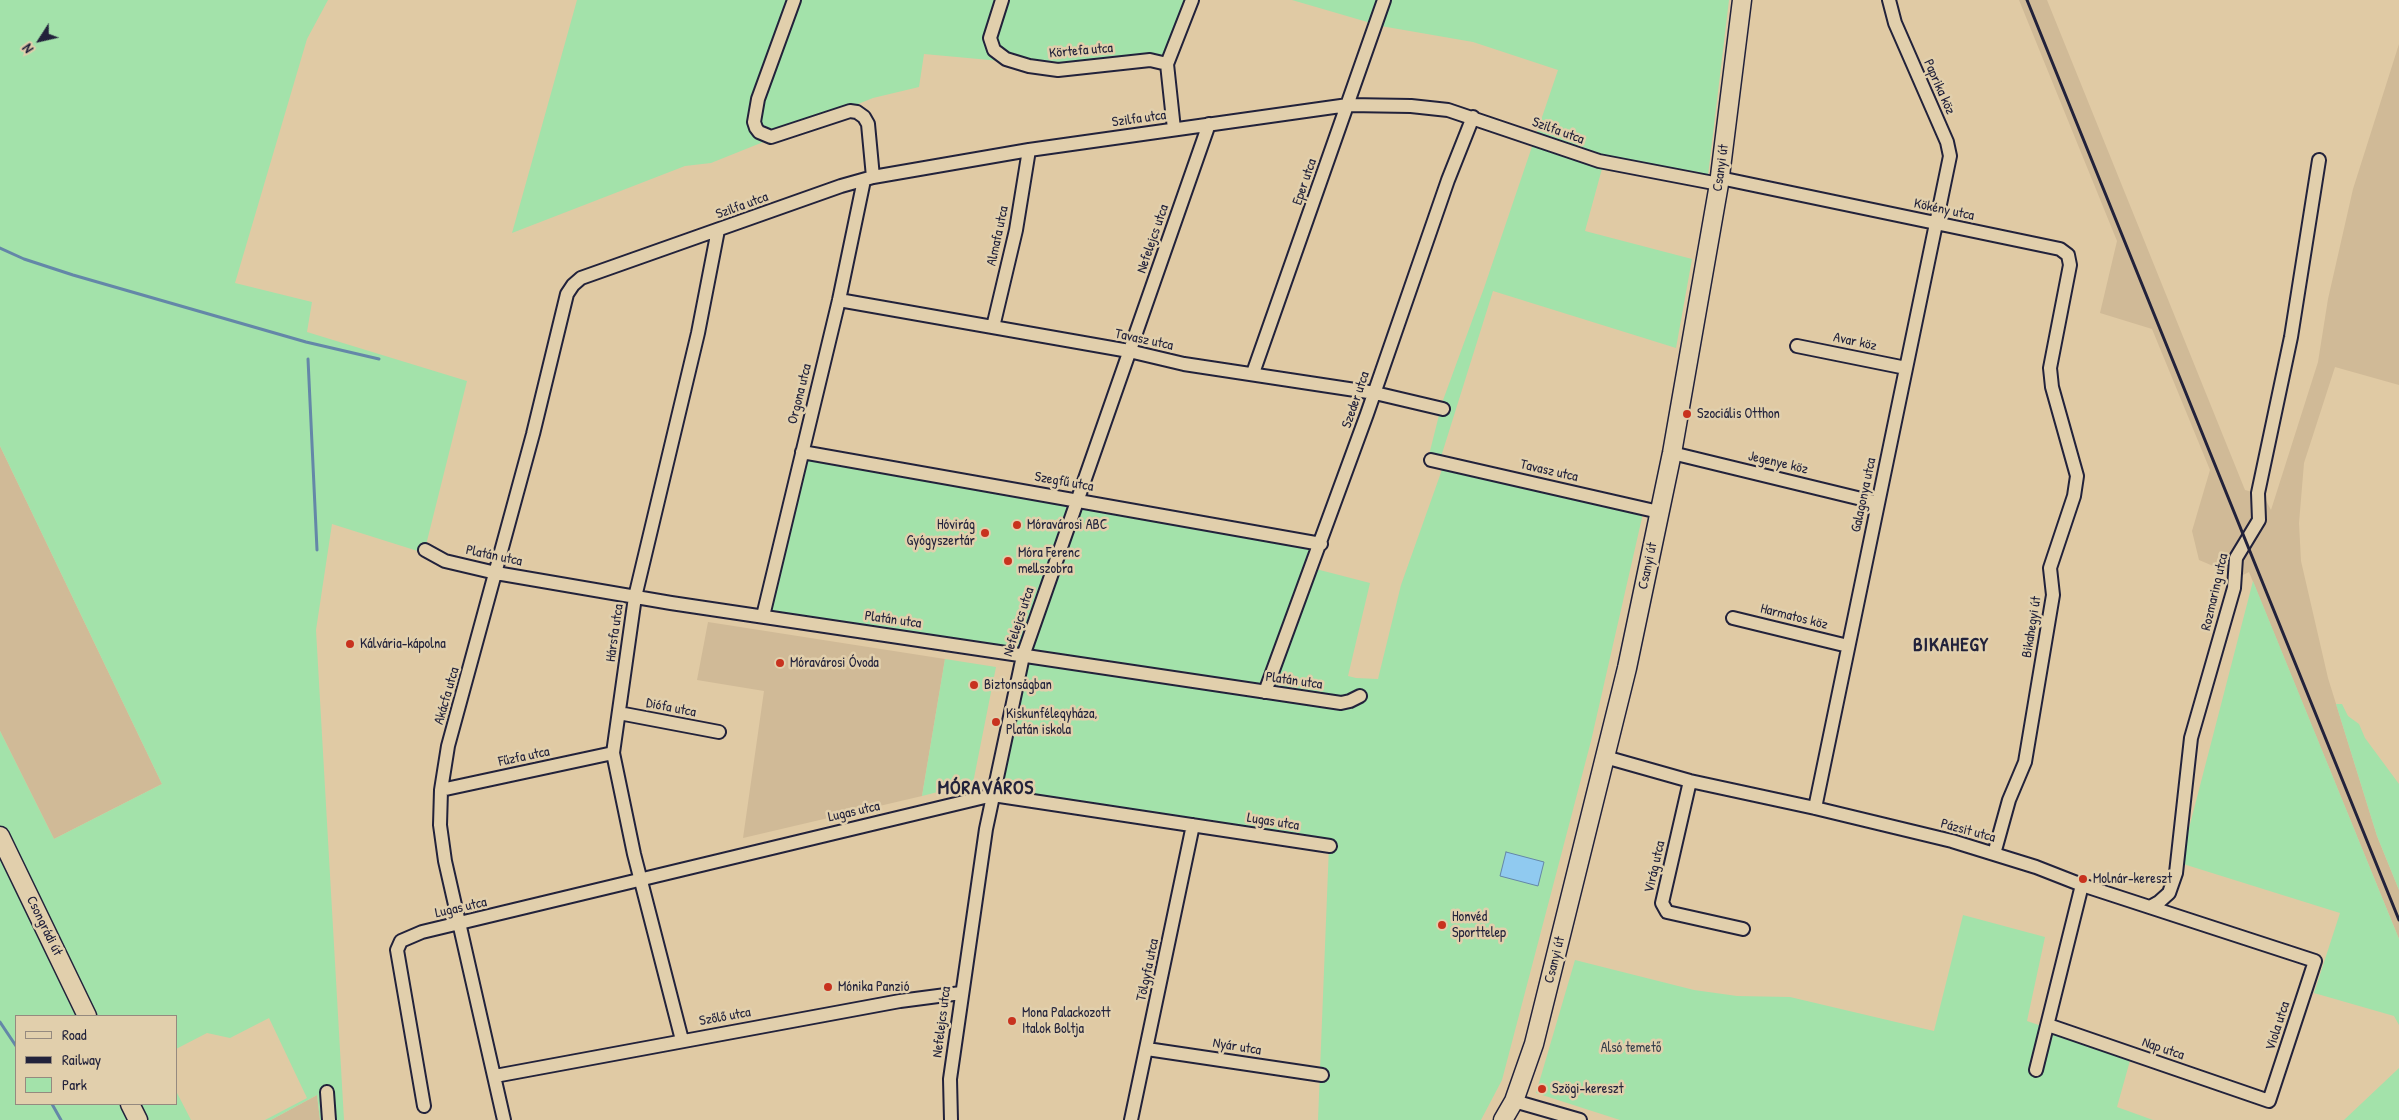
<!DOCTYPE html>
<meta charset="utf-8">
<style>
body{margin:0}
#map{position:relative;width:2399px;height:1120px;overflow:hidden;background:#e0caa4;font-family:"Patrick Hand",sans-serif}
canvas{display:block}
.legend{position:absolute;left:15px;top:1015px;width:162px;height:90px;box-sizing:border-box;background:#e1cfac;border:1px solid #958a7f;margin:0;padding:6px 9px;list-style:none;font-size:15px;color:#22223b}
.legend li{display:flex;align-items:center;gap:10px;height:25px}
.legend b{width:25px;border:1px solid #958a7f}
.north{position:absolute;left:15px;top:15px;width:50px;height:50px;-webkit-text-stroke:4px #e1cfac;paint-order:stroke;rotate:235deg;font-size:14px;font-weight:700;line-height:20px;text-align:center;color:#22223b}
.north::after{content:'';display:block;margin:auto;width:18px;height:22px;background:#22223b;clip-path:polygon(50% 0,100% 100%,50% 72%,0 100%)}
</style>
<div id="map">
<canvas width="2399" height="1120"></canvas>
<ul class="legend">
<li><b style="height:6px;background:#e1cfac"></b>Road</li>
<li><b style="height:6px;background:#22223b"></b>Railway</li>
<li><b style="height:14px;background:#a3e2aa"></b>Park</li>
</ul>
<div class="north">N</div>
</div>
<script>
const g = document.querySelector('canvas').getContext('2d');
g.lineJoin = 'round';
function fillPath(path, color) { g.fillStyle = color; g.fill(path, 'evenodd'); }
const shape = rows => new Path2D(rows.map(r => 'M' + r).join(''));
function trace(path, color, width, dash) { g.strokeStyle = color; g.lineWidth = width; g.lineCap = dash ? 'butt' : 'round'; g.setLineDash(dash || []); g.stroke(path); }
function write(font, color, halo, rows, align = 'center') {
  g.font = font + ' "Patrick Hand",sans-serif'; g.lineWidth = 5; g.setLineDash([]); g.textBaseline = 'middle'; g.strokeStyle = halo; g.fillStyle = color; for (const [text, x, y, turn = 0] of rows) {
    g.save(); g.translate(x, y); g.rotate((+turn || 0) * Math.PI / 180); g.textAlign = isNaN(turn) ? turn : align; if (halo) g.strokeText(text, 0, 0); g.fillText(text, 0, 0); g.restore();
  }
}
fillPath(shape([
 [2019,0,2047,0,2245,490,2263,495,2271,510,2318,362,2328,299,2353,189,2399,44,2399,385,2335,367,2304,463,2299,523,2301,561,2328,678,2377,836,2399,890,2399,939,2249,572,2239,577,2199,560,2192,531,2210,470,2152,329,2100,313,2117,241],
 [0,446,162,784,54,839,0,731],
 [708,622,945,659,922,796,743,838,764,691,697,680],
 [317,1095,320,1120,271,1120]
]), '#d0ba97');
fillPath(shape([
 [0,0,328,0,307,39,235,283,312,302,307,332,467,381,424,553,332,524,316,630,344,1120,320,1120,317,1095,271,1120,265,1120,307,1098,269,1018,230,1038,207,1033,176,1049,176,1016,16,1016,16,1104,176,1104,176,1091,191,1120,0,1120,0,731,54,839,162,784,0,446],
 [577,0,1194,0,1171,60,1066,67,924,54,919,87,873,98,711,163,685,166,512,233],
 [1292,0,1729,0,1707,184,1603,165,1585,231,1692,259,1676,348,1493,291,1440,460,1428,459,1442,403,1484,288,1558,70,1473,42,1381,26],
 [802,452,1321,544,1312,568,1370,583,1348,676,1356,678,1378,679,1401,585,1444,464,1644,509,1591,741,1502,1080,1481,1120,1318,1120,1329,846,993,794,1023,656,763,616],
 [2253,581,2399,939,2399,1025,2394,1016,2314,993,2340,913,2180,863],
 [945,659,996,667,973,783,922,796],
 [2336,704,2342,704,2348,716,2359,724,2365,738,2399,784,2399,890,2377,836],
 [1963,915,2045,937,2027,1021,2131,1057,2117,1107,2153,1120,1620,1120,1536,1093,1575,960,1694,990,1737,996,1790,997,1934,1031],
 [2399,1068,2399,1120,2344,1120]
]), '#a3e2aa');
const water = shape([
 [1506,852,1544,862,1538,886,1500,876,1506,852]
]);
fillPath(water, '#90caf0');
trace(water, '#6487a8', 1);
trace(shape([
 [0,248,24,259,73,275,306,342,379,359],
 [308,359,317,550],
 [0,1022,16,1046],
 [52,1104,61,1120]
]), '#6487a8', 3);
const street = shape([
 [794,0,758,99,754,122,756,128,759,132,771,137,850,111,857,112,864,117,868,124,873,177],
 [1002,0,990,38,994,50,1006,59,1029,66,1058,70,1150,60,1167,64],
 [1174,129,1167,64,1192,0],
 [1720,178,2060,249,2068,255,2070,265,2050,368,2052,387,2077,476,2074,496,2050,568,2053,595,2025,762,2009,800,1994,854],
 [839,300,1129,351,1184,364,1375,393,1443,409],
 [993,327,1016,230,1029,150],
 [1797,346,1906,368],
 [1253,373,1384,0],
 [802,452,1321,544],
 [1672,453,1878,503],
 [1431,460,1659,512],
 [425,550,445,561,496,573,671,603,1341,703,1350,701,1360,696],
 [763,616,839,300,864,180],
 [1733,618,1848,646],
 [1265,692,1367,414,1448,180,1473,117],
 [619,713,719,732],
 [1605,757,1690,781,1815,808,1952,841,2036,867,2082,885,2315,961,2269,1101,2048,1025],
 [1690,781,1662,903,1667,912,1743,929],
 [441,790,613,753],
 [1815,808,1950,156,1947,142,1895,23,1889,0],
 [2150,907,2159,902,2169,893,2176,873,2191,738,2234,588,2236,558,2259,520,2258,493,2291,337,2319,160],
 [682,1040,634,854,613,753,635,597,698,333,718,230],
 [1147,1049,1322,1075],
 [2036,1070,2082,885],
 [495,1076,900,1001,961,993],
 [327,1092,329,1120],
 [1514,1101,1580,1120],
 [424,1106,397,950,401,941,422,932,993,795,1330,846],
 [504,1120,445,861,440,825,441,790,448,746,533,434,567,294,573,285,581,278,841,186,873,177,1029,150,1348,105,1411,106,1448,110,1599,161,1719,184],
 [951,1120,950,1079,986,829,1023,656,1209,124],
 [1131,1120,1193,825]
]);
const secondary = shape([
 [0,836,87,1016],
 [130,1104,138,1120],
 [1503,1120,1514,1101,1534,1044,1627,668,1672,453,1719,184,1742,0]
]);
trace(street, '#22223b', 16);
trace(secondary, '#22223b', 21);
trace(street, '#e1cfac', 12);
trace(secondary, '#e1cfac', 18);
trace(shape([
 [2027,0,2399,920]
]), '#22223b', 3);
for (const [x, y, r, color] of [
 [1687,414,5,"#c8321e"],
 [1017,525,5,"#c8321e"],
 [985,533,5,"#c8321e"],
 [1008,561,5,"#c8321e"],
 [350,644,5,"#c8321e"],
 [780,663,5,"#c8321e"],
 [974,685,5,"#c8321e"],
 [996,722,5,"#c8321e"],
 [2083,879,5,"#c8321e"],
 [1442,925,5,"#c8321e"],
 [828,987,5,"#c8321e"],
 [1012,1021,5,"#c8321e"],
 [1542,1089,5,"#c8321e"]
]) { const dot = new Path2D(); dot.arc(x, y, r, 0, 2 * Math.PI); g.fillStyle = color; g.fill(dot); trace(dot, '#e1cfac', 2); }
write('14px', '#22223b', '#e1cfac', [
 ["Körtefa utca",1081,51,-5],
 ["Paprika köz",1939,87,66],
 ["Szilfa utca",1139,119,-8],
 ["Szilfa utca",1558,131,20],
 ["Csanyi út",1721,168,-82],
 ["Eper utca",1305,182,-71],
 ["Szilfa utca",742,206,-20],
 ["Kökény utca",1944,210,12],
 ["Almafa utca",998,236,-78],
 ["Nefelejcs utca",1153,239,-71],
 ["Tavasz utca",1144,340,12],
 ["Avar köz",1855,342,12],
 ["Orgona utca",800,394,-76],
 ["Szeder utca",1356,400,-71],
 ["Jegenye köz",1778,463,13],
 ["Tavasz utca",1549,471,13],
 ["Szegfű utca",1064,482,10],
 ["Galagonya utca",1864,495,-78],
 ["Platán utca",494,556,12],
 ["Csanyi út",1648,566,-78],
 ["Rozmaring utca",2215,592,-77],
 ["Harmatos köz",1794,617,14],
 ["Platán utca",893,620,8],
 ["Nefelejcs utca",1019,622,-72],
 ["Bikahegyi út",2032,627,-81],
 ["Hársfa utca",615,633,-82],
 ["Platán utca",1294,681,8],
 ["Akácfa utca",447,696,-74],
 ["Diófa utca",671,708,11],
 ["Fűzfa utca",524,757,-12],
 ["Lugas utca",854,812,-13],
 ["Lugas utca",1273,822,9],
 ["Pázsit utca",1968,831,15],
 ["Virág utca",1655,867,-77],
 ["Lugas utca",461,908,-13],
 ["Csongrádi út",44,926,64],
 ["Csanyi út",1555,960,-76],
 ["Tölgyfa utca",1148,970,-78],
 ["Szőlő utca",725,1017,-10],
 ["Nefelejcs utca",942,1022,-83],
 ["Viola utca",2278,1026,-72],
 ["Nyár utca",1237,1047,9],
 ["Nap utca",2163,1049,19]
]);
write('14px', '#22223b', '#e1cfac', [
 ["Szociális Otthon",1697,414],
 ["Hóvirág",975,525,"right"],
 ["Gyógyszertár",975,541,"right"],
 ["Móravárosi ABC",1027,525],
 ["Móra Ferenc",1018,553],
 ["mellszobra",1018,569],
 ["Kálvária-kápolna",360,644],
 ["Móravárosi Óvoda",790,663],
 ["Biztonságban",984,685],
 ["Kiskunfélegyháza,",1006,714],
 ["Platán iskola",1006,730],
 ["Molnár-kereszt",2093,879],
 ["Honvéd",1452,917],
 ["Sporttelep",1452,933],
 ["Mónika Panzió",838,987],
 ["Mona Palackozott",1022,1013],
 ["Italok Boltja",1022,1029],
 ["Szögi-kereszt",1552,1089]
], 'left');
write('14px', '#353f4c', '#e1cfac', [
 ["Alsó temető",1631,1048]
]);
g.letterSpacing = '1px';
write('bold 19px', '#22223b', '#e1cfac', [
 ["BIKAHEGY",1951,646],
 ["MÓRAVÁROS",986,789]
]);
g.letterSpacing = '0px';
</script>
